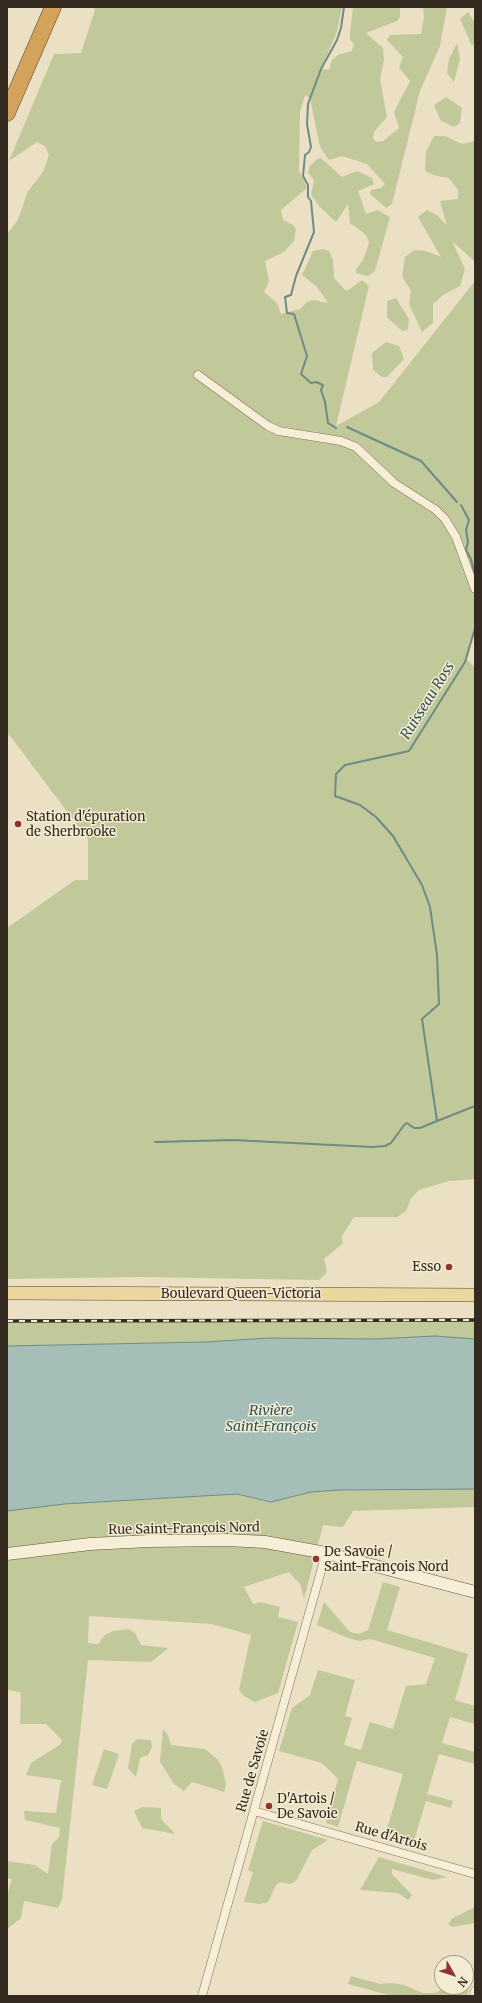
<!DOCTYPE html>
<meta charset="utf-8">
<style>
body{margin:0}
#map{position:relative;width:482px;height:2003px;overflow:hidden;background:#ebe0c4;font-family:Merriweather,serif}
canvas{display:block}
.frame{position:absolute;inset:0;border:8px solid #352a1f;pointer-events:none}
.north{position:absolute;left:434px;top:1955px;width:40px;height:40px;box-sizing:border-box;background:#f3ebd3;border:1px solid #a79e8b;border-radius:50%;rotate:129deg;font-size:11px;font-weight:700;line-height:16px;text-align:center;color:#352a1f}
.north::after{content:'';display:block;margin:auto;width:14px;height:18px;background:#8f3330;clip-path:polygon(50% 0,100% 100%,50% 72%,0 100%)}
</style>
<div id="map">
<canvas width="482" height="2003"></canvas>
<div class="frame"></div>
<div class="north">N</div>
</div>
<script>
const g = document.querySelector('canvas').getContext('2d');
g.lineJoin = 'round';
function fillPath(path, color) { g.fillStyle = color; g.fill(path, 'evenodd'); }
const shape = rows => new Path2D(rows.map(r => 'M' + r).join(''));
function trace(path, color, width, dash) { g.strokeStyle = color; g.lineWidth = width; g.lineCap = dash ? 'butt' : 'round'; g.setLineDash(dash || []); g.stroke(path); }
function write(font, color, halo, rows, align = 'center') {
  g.font = font + ' Merriweather,serif'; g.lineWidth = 3; g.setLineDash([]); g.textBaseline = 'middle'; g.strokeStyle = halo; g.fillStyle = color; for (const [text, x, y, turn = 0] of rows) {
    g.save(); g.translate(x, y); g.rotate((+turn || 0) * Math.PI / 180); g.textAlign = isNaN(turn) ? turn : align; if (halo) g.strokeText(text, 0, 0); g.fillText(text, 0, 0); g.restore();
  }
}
fillPath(shape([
 [93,7,342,7,337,32,321,69,329,70,332,60,338,55,352,51,354,44,350,39,350,33,353,7,400,7,400,17,397,21,366,33,383,48,384,60,380,79,387,117,374,132,373,138,376,142,383,141,399,128,394,112,410,81,399,68,403,57,387,40,390,35,421,34,424,17,423,7,447,7,440,46,420,91,392,204,386,208,370,194,371,190,381,188,385,184,367,164,342,156,329,160,320,147,310,98,305,95,300,112,299,170,307,188,281,210,283,220,293,225,296,229,294,241,284,252,265,261,269,281,264,292,277,303,281,314,300,309,307,302,314,300,328,303,317,287,302,275,313,251,323,249,329,251,333,260,334,278,346,291,350,289,362,280,369,286,336,426,379,402,475,281,475,632,467,660,475,667,475,1179,449,1181,419,1190,411,1198,406,1211,397,1217,354,1217,342,1236,343,1243,324,1259,327,1272,319,1280,141,1277,7,1279,7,928,75,880,88,880,88,839,7,732,7,234,18,220,28,191,43,172,49,155,45,146,37,142,9,161,54,54,81,53,95,10],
 [468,12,475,23,475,42,472,46,460,19],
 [457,43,460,59,454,82,447,73,449,59],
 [446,97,462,108,460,123,454,127,441,121,434,105],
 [434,136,445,136,462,144,475,141,475,260,474,261,452,241,465,269,460,286,443,295,433,304,433,323,422,332,409,304,411,291,402,276,405,257,414,250,426,251,441,257,418,217,427,210,438,216,447,226,440,201,458,199,458,190,449,178,436,176,425,171,426,152],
 [321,158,342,177,357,171,372,178,374,184,358,191,366,214,377,210,390,217,375,271,368,276,356,273,356,269,363,260,369,243,366,235,355,226,350,224,348,204,336,222,320,207,311,195,314,180,308,172,310,166,317,159],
 [396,298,409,319,408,330,402,331,387,317,387,301],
 [386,342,399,346,404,359,387,377,382,377,373,370,372,353],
 [475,1319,475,1339,435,1336,376,1339,269,1338,205,1342,7,1346,7,1323],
 [475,1489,475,1507,353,1511,343,1527,323,1525,304,1599,300,1584,289,1572,244,1587,253,1604,260,1602,280,1607,278,1617,298,1622,278,1693,255,1702,244,1696,239,1690,251,1635,211,1624,89,1616,88,1643,98,1644,105,1635,113,1631,129,1629,135,1633,141,1645,168,1648,151,1662,88,1660,62,1899,58,1908,24,1901,21,1918,7,1929,7,1896,12,1879,7,1878,7,1861,35,1865,48,1874,52,1844,59,1837,60,1828,25,1820,24,1811,56,1813,61,1780,26,1775,31,1763,61,1744,62,1740,46,1724,20,1724,21,1692,7,1690,7,1511,64,1504,237,1494,271,1502,311,1492,339,1490],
 [383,1582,400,1587,387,1630,468,1654,455,1700,475,1706,475,1724,450,1717,442,1743,475,1752,475,1764,439,1754,427,1794,453,1801,451,1808,426,1801,413,1844,385,1836,403,1774,357,1761,338,1827,326,1823,338,1779,322,1763,279,1751,292,1708,310,1695,318,1670,355,1680,345,1716,352,1718,344,1745,361,1750,370,1722,393,1729,406,1686,426,1684,435,1658,370,1639,360,1641,348,1638,317,1625,324,1602,350,1632,359,1634,368,1630],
 [163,1729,168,1735,171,1745,205,1749,218,1760,222,1767,226,1785,224,1792,192,1782,184,1791,174,1784,160,1762],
 [137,1739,151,1740,152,1747,148,1755,140,1758,136,1777,128,1768,132,1744],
 [104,1749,119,1754,107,1789,92,1785],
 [142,1807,161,1808,161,1819,175,1834,142,1828,134,1811],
 [263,1821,328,1840,312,1850,296,1881,290,1884,280,1882,276,1885,268,1902,259,1904,244,1902,253,1872,248,1870],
 [379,1857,447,1877,433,1880,392,1869,392,1874,412,1895,408,1900,398,1893,360,1890],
 [475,1907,475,1923,452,1927,448,1924,453,1918],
 [351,1976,380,1984,392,1983,404,1985,423,1993,435,1993,446,1987,469,1989,467,1996,392,1996,348,1984]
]), '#c1c899');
const water = shape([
 [435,1336,475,1339,475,1489,339,1490,311,1492,271,1502,237,1494,64,1504,7,1511,7,1346,205,1342,269,1338,376,1339,435,1336]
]);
fillPath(water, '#a6beb8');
trace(water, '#6d8c85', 1);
trace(shape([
 [347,427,421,461,457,502],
 [336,428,328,423,325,402,321,390,323,385,316,382,311,383,301,374,307,356,294,314,287,313,285,297,291,295,296,276,314,232,311,201,308,197,308,185,303,176,305,155,309,152,311,147,307,124,308,104,321,69,337,40,341,28,344,7],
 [461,505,469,520,466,530,468,542,466,550,471,559,475,575],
 [475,628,465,662,409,751,345,765,336,774,335,796,360,805,376,817,393,836,422,885,430,907,437,955,439,1004,422,1019,437,1121,475,1106],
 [155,1142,233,1140,372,1147,385,1146,391,1143,404,1125,407,1123,414,1128,420,1128,437,1121]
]), '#6d8c85', 2);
const street = shape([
 [198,375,268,426,279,431,341,441,356,447,394,483,436,510,445,519,456,537,475,589],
 [254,1811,475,1874],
 [202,1996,326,1553],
 [474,1996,475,1991]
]);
const secondary = shape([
 [7,1554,90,1544,149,1541,228,1540,265,1542,326,1553,475,1592]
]);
const primary = shape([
 [7,1293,475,1295]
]);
const highway = shape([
 [7,113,53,7]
]);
trace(street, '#84725c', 9);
trace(secondary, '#66543f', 13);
trace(primary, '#524130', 14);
trace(highway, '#524130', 17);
trace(street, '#f6eed7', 8);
trace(secondary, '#f6eed7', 12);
trace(primary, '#ebd69e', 13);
trace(highway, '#d4a35b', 16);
const rail = shape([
 [7,1321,475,1320]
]);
trace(rail, '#352a1f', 3.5);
trace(rail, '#f3ebd3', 2, [6]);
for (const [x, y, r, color] of [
 [18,824,4,"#8f3330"],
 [449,1267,4,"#8f3330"],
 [316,1559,4,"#8f3330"],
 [269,1806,4,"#8f3330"]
]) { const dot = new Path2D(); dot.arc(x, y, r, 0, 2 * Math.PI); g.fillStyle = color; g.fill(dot); trace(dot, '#f3ebd3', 1.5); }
write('13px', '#352a1f', '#f3ebd3', [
 ["Station d'épuration",26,817],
 ["de Sherbrooke",26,832],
 ["Esso",441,1267,"right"],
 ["De Savoie /",324,1552],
 ["Saint-François Nord",324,1567],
 ["D'Artois /",277,1799],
 ["De Savoie",277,1814]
], 'left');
write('13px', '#352a1f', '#f3ebd3', [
 ["Boulevard Queen-Victoria",241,1294],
 ["Rue Saint-François Nord",184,1529,-1],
 ["Rue de Savoie",253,1771,-74],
 ["Rue d'Artois",391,1837,16]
]);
write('italic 14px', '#2f5453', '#f3ebd3', [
 ["Ruisseau Ross",428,701,-58],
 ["Rivière",271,1411],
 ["Saint-François",271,1427]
]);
</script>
